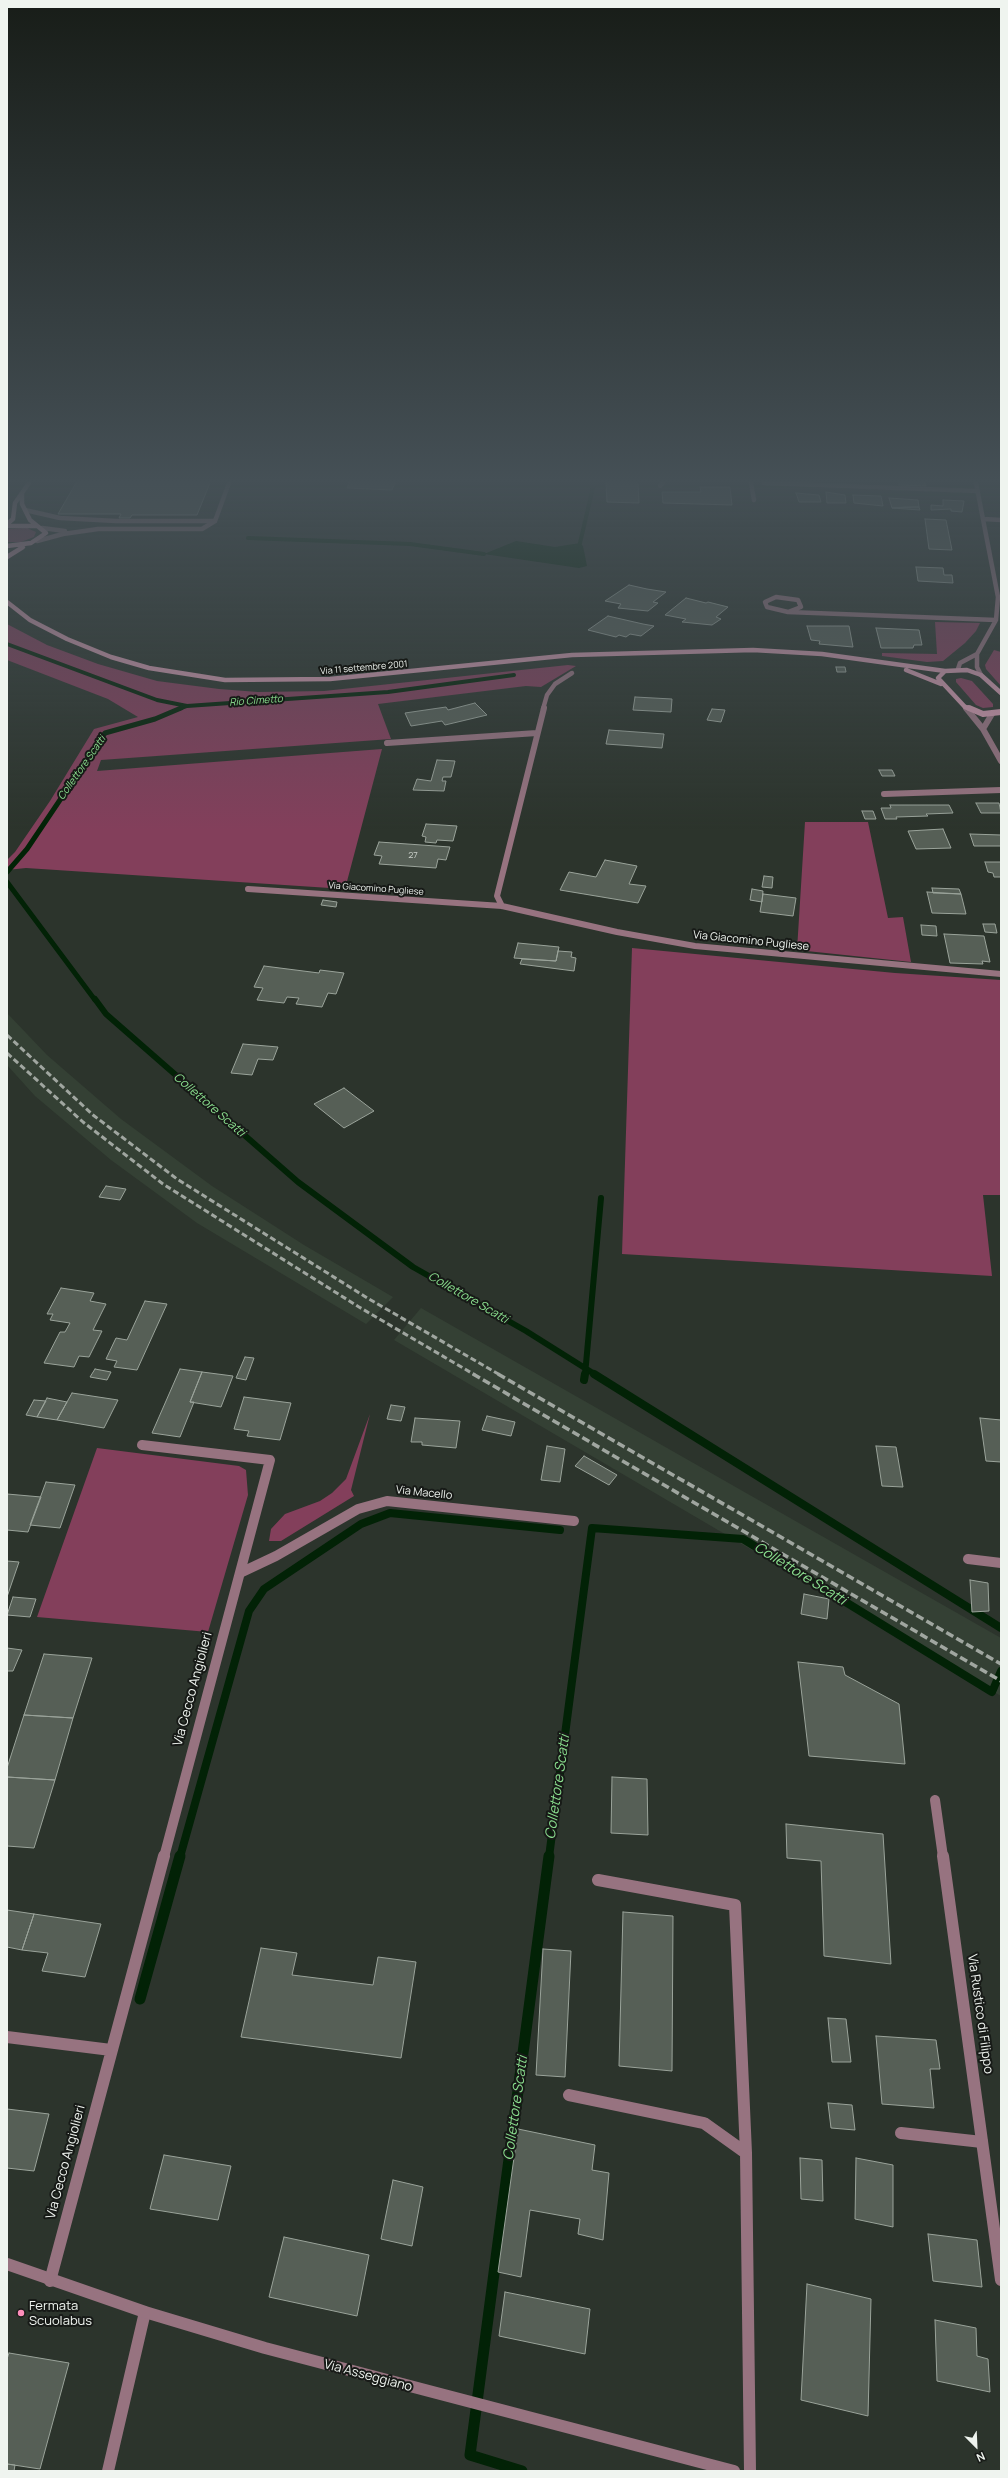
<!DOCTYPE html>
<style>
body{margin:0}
#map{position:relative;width:1008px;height:2478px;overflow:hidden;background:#2c342c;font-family:Manrope,sans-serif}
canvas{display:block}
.frame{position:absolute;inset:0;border:8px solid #eff4ef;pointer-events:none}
.north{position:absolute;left:956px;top:2426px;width:40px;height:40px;-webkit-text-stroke:3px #171a17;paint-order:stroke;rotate:156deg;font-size:11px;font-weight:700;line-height:16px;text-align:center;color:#eff4ef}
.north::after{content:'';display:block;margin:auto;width:14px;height:18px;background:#eff4ef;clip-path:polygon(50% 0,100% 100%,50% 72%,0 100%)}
</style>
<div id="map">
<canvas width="1008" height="2478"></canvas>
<div class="frame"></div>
<div class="north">N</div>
</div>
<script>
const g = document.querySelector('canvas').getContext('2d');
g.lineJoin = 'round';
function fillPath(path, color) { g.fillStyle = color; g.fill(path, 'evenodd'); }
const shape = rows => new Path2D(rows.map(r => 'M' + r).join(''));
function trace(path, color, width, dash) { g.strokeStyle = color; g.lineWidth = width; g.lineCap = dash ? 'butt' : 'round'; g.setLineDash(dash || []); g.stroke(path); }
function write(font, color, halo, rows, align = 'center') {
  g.font = font + ' Manrope,sans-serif'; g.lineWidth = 4; g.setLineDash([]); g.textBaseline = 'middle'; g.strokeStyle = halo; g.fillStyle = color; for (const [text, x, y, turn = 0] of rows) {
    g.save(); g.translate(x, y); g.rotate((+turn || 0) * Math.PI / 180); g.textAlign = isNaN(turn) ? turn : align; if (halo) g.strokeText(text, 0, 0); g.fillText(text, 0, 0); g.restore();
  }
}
fillPath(shape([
 [7,1013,47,1055,121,1119,212,1186,304,1245,393,1297,366,1324,197,1223,111,1160,35,1096,7,1065],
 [421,1308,1001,1638,1001,1696,394,1340]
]), '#344034');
fillPath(shape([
 [27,528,36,532,34,537,21,542,7,542,7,529],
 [935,622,980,623,976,631,965,643,943,661,927,662,882,656,882,653,937,654],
 [7,624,47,645,98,664,157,681,219,689,258,692,324,691,568,665,576,666,541,687,526,686,378,704,391,739,101,760,97,771,382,749,345,889,26,868,7,870,7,860,15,852,50,801,94,729,138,717,108,699,7,660],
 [994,650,1001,652,1001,686,986,669,985,665],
 [961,678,972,681,993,704,993,707,983,708,976,705,956,682,956,679],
 [805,822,868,822,888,918,903,917,911,962,797,950],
 [632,948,895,973,1001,980,1001,1195,983,1195,992,1276,622,1254],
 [370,1414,351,1490,354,1496,281,1541,269,1541,271,1529,285,1514,320,1501,332,1493,346,1479],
 [97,1448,239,1466,246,1470,248,1495,208,1632,37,1617]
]), '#833f5b');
fillPath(shape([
 [516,541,555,547,580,543,583,546,587,566,579,568,484,554]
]), '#022206');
trace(shape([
 [248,538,410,544,484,554],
 [580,543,594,483],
 [7,644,157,700,187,706,388,692,514,675],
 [179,709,187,706]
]), '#022206', 4);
trace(shape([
 [7,872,27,849,105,733,155,719,181,708],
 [7,882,95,1000]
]), '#022206', 5);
trace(shape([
 [95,999,106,1014,298,1182,413,1267,526,1331,596,1375],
 [585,1375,601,1198]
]), '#022206', 6);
trace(shape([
 [594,1374,1001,1628],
 [584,1380,585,1374],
 [180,1857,249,1611,264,1589,361,1524,390,1513,560,1530],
 [549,1857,592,1528,743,1539,992,1692,1001,1671]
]), '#022206', 8);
trace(shape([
 [140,1999,180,1856],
 [522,2471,470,2455,549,1856]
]), '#022206', 11);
const building = shape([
 [76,483,210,483,197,515,132,515,130,518,119,518,121,514,58,514,76,483],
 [349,483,395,483,392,490,347,488,349,483],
 [606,483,638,483,639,503,607,502,606,483],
 [899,483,925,483,926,486,899,485,899,483],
 [700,487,730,487,732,505,663,503,662,492,701,492,700,487],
 [826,492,845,495,846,503,827,503,826,492],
 [796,493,819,495,821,502,799,502,796,493],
 [853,495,881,496,883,506,854,503,853,495],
 [889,498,918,500,919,507,892,508,889,498],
 [943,500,964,501,962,512,951,511,951,509,931,510,931,505,943,506,943,500],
 [919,507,920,510,892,508,906,507,919,507],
 [925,519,946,520,952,550,929,549,925,519],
 [916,567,943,568,944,575,952,575,953,583,918,581,916,567],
 [629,585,647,589,666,592,653,602,658,603,648,611,618,608,621,604,605,601,629,585],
 [686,598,706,603,708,602,728,607,716,617,721,619,712,625,682,622,686,619,665,615,686,598],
 [608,616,643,624,654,626,641,636,630,634,626,637,619,635,616,637,588,630,608,616],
 [807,626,849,626,853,647,819,644,820,641,811,640,807,626],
 [876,628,919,630,922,645,914,645,913,648,881,648,876,628],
 [836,667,845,667,846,672,837,672,836,667],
 [635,697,672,699,671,712,633,710,635,697],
 [475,703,487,715,445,725,442,721,411,726,405,713,446,707,448,710,475,703],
 [712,709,725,710,721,722,707,720,712,709],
 [609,730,664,734,662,748,606,744,609,730],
 [437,760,455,761,451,777,443,777,442,781,446,781,444,791,413,790,417,779,431,781,437,760],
 [879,770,892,770,895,776,882,776,879,770],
 [976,803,999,803,1001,813,981,813,976,803],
 [890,805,949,805,953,813,926,814,928,816,896,817,897,819,885,819,881,808,891,808,890,805],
 [862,811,873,811,876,819,865,819,862,811],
 [426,824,457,826,453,841,437,840,436,843,425,842,426,837,422,836,426,824],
 [943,829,951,848,916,849,908,831,943,829],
 [970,834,1001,835,1001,846,974,846,970,834],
 [379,842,450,847,446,860,438,859,436,868,379,864,382,856,374,855,379,842],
 [605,860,637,866,629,884,646,886,638,903,560,890,569,872,596,877,605,860],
 [985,862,1001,862,1001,877,994,877,993,873,988,872,985,862],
 [764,876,773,877,772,888,762,887,764,876],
 [932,888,959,889,961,894,933,893,932,888],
 [752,889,763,891,762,902,750,900,752,889],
 [927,892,961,894,966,914,932,913,927,892],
 [763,894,796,898,793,916,760,912,763,894],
 [323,900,337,902,336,907,321,905,323,900],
 [983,924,995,924,997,933,985,932,983,924],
 [921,925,936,926,937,936,922,935,921,925],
 [944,934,984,936,990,962,982,961,983,964,950,963,944,934],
 [518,943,559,947,556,961,514,958,518,943],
 [558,951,572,952,571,957,576,958,574,971,520,964,522,959,556,961,558,951],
 [264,966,319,973,320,970,344,973,336,994,328,993,322,1007,296,1004,299,998,287,997,284,1003,257,1000,263,988,254,987,264,966],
 [243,1044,278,1047,273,1060,258,1059,252,1075,231,1073,243,1044],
 [344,1088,374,1111,344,1128,314,1104,344,1088],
 [106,1186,126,1189,120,1200,99,1197,106,1186],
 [61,1288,94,1293,90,1301,106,1304,93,1330,102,1331,89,1357,79,1356,74,1367,44,1363,60,1332,65,1332,70,1323,50,1320,53,1314,47,1314,61,1288],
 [145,1301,167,1304,137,1370,114,1367,117,1361,106,1359,116,1338,127,1340,145,1301],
 [245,1357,254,1358,246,1380,236,1378,245,1357],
 [95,1369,111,1372,107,1380,90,1377,95,1369],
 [180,1369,202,1372,190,1402,194,1402,180,1437,152,1433,180,1369],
 [202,1372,233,1376,221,1407,190,1402,202,1372],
 [72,1393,118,1400,104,1428,57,1420,72,1393],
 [244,1397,291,1403,280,1440,247,1436,249,1431,234,1429,244,1397],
 [47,1398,67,1402,57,1420,37,1417,47,1398],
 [34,1400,46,1401,37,1417,26,1415,34,1400],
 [391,1405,405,1407,401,1421,387,1419,391,1405],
 [487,1416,515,1422,511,1436,482,1430,487,1416],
 [415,1418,460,1421,456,1448,422,1445,422,1442,411,1442,415,1418],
 [980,1418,1001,1420,1001,1462,986,1461,980,1418],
 [547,1446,565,1449,560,1482,541,1480,547,1446],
 [876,1446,896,1447,903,1487,882,1486,876,1446],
 [584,1456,617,1475,609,1485,575,1466,584,1456],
 [46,1482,75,1485,60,1528,30,1525,46,1482],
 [7,1494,41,1497,28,1532,7,1530,7,1494],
 [7,1561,19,1562,7,1597,7,1561],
 [970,1580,988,1583,989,1611,972,1612,970,1580],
 [804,1594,829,1599,827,1619,801,1614,804,1594],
 [13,1597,36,1599,30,1617,7,1615,13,1597],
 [7,1648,22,1650,13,1671,7,1671,7,1648],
 [44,1654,92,1658,73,1718,24,1715,44,1654],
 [798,1662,843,1667,845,1675,899,1704,905,1764,809,1756,798,1662],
 [24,1715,73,1718,55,1780,7,1777,7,1768,24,1715],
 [7,1777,55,1780,34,1848,7,1846,7,1777],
 [612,1777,647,1779,648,1835,611,1833,612,1777],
 [786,1824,883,1834,891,1964,824,1956,821,1861,787,1858,786,1824],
 [7,1910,34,1914,22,1950,7,1947,7,1910],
 [623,1912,673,1916,672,2071,619,2066,623,1912],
 [34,1914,101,1924,85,1977,42,1971,48,1953,22,1950,34,1914],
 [261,1948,297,1953,292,1975,373,1985,378,1957,416,1962,401,2058,241,2037,261,1948],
 [543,1949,571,1951,565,2077,536,2075,543,1949],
 [828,2018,846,2019,851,2062,832,2062,828,2018],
 [876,2036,936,2040,940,2069,930,2069,934,2108,882,2104,876,2036],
 [828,2103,852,2105,855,2130,831,2128,828,2103],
 [7,2109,49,2114,34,2171,7,2168,7,2109],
 [518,2129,595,2145,592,2170,609,2173,603,2240,578,2234,580,2219,530,2210,521,2277,498,2272,518,2129],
 [164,2155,231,2166,218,2220,150,2209,164,2155],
 [800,2158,822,2160,823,2201,801,2199,800,2158],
 [856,2158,893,2165,893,2227,855,2219,856,2158],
 [393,2180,423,2187,412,2246,381,2239,393,2180],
 [928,2234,977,2240,982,2287,933,2281,928,2234],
 [284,2237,369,2255,357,2316,269,2297,284,2237],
 [807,2284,871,2299,868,2416,801,2400,807,2284],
 [505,2292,590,2309,585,2354,499,2336,505,2292],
 [935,2320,976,2328,977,2356,988,2359,990,2392,937,2381,935,2320],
 [9,2353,69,2363,40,2469,7,2464,7,2359,9,2353],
 [7,2464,15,2465,14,2471,7,2471,7,2464]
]);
fillPath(building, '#565f56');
trace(building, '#9aa39a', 1);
trace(shape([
 [25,510,60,518,116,521,215,521]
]), '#977380', 4.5);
trace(shape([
 [884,794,1001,790]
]), '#977380', 6);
trace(shape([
 [901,2133,982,2142]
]), '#977380', 12);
trace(shape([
 [751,483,754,500],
 [764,483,978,491],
 [660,486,663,483],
 [984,519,1001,520],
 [42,528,65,531],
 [37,541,63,534,98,529,202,529,215,521,229,483],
 [776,597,798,600,801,607,788,612,767,607,765,602,776,597],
 [788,612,996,620],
 [977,654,977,667,981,675],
 [958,669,960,663,977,654,996,620,998,597,976,483],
 [965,707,967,709],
 [543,709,547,695,555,684,572,673]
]), '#977380', 4.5);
trace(shape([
 [966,708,983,729,1001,761],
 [983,729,992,714],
 [387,743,537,733],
 [248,889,502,906,617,932,695,946,1001,974],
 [502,906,497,896,544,708]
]), '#977380', 6);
trace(shape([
 [142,1445,270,1460,164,1857],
 [968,1559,1001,1563],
 [240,1573,276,1556,358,1509,387,1501,574,1521],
 [935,1800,943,1857]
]), '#977380', 10);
trace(shape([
 [943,1856,1001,2280],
 [7,2037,111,2050],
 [569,2095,704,2123,746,2153,735,1905,598,1880],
 [746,2153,750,2471],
 [50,2281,164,1856],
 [108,2471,145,2312]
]), '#977380', 12);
trace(shape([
 [7,2264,145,2312,265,2348,734,2471]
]), '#977380', 12);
trace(shape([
 [7,524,13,519,15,503,29,483],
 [7,526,37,526],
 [7,546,31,543,46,533,30,520,22,504,22,494],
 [7,557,23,547],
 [7,602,30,620,67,639,111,657,149,668,225,680,330,679,572,655,753,650,822,654,945,671],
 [906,670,941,684],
 [971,709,965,707,938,678,945,671,967,670,981,675,1001,693]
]), '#d198ad', 4.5);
trace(shape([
 [969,708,983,714,1001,712]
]), '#d198ad', 6);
trace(shape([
 [7,1035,93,1115,177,1179,369,1299,500,1375],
 [7,1053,83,1122,163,1184,359,1307,475,1375]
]), '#a0a6a0', 3, [6, 3]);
trace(shape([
 [473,1374,1001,1681],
 [498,1374,1001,1664]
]), '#a0a6a0', 3.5, [8, 3.5]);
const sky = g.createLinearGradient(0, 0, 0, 830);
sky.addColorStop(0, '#181d18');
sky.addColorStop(0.58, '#455056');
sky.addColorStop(1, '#45505600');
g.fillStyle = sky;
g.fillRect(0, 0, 1008, 830);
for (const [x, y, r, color] of [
 [21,2313,4,"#fe8ebb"]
]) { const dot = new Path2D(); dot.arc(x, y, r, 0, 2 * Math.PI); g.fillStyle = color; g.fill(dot); trace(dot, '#171a17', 1.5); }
write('9px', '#eff4ef', '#171a17', [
 ["Via 11 settembre 2001",364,668,-5],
 ["Via Giacomino Pugliese",376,889,4]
]);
write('9px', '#c9cfc9', null, [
 ["27",413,855]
]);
write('italic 10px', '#8ade8e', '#171a17', [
 ["Rio Cimetto",256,701,-4],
 ["Collettore Scatti",82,768,-55]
]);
write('11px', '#eff4ef', '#171a17', [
 ["Via Giacomino Pugliese",751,941,6],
 ["Via Macello",424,1493,6]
]);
write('italic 12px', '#8ade8e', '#171a17', [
 ["Collettore Scatti",209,1105,41],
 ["Collettore Scatti",468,1298,30]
]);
write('13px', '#eff4ef', '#171a17', [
 ["Via Cecco Angiolieri",193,1689,-75],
 ["Via Rustico di Filippo",980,2014,82],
 ["Via Cecco Angiolieri",66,2162,-75],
 ["Via Asseggiano",368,2376,15]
]);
write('13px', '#eff4ef', '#171a17', [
 ["Fermata",29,2306],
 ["Scuolabus",29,2321]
], 'left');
write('italic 14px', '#8ade8e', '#171a17', [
 ["Collettore Scatti",800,1574,32],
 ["Collettore Scatti",558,1787,-82],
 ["Collettore Scatti",516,2108,-82]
]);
</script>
